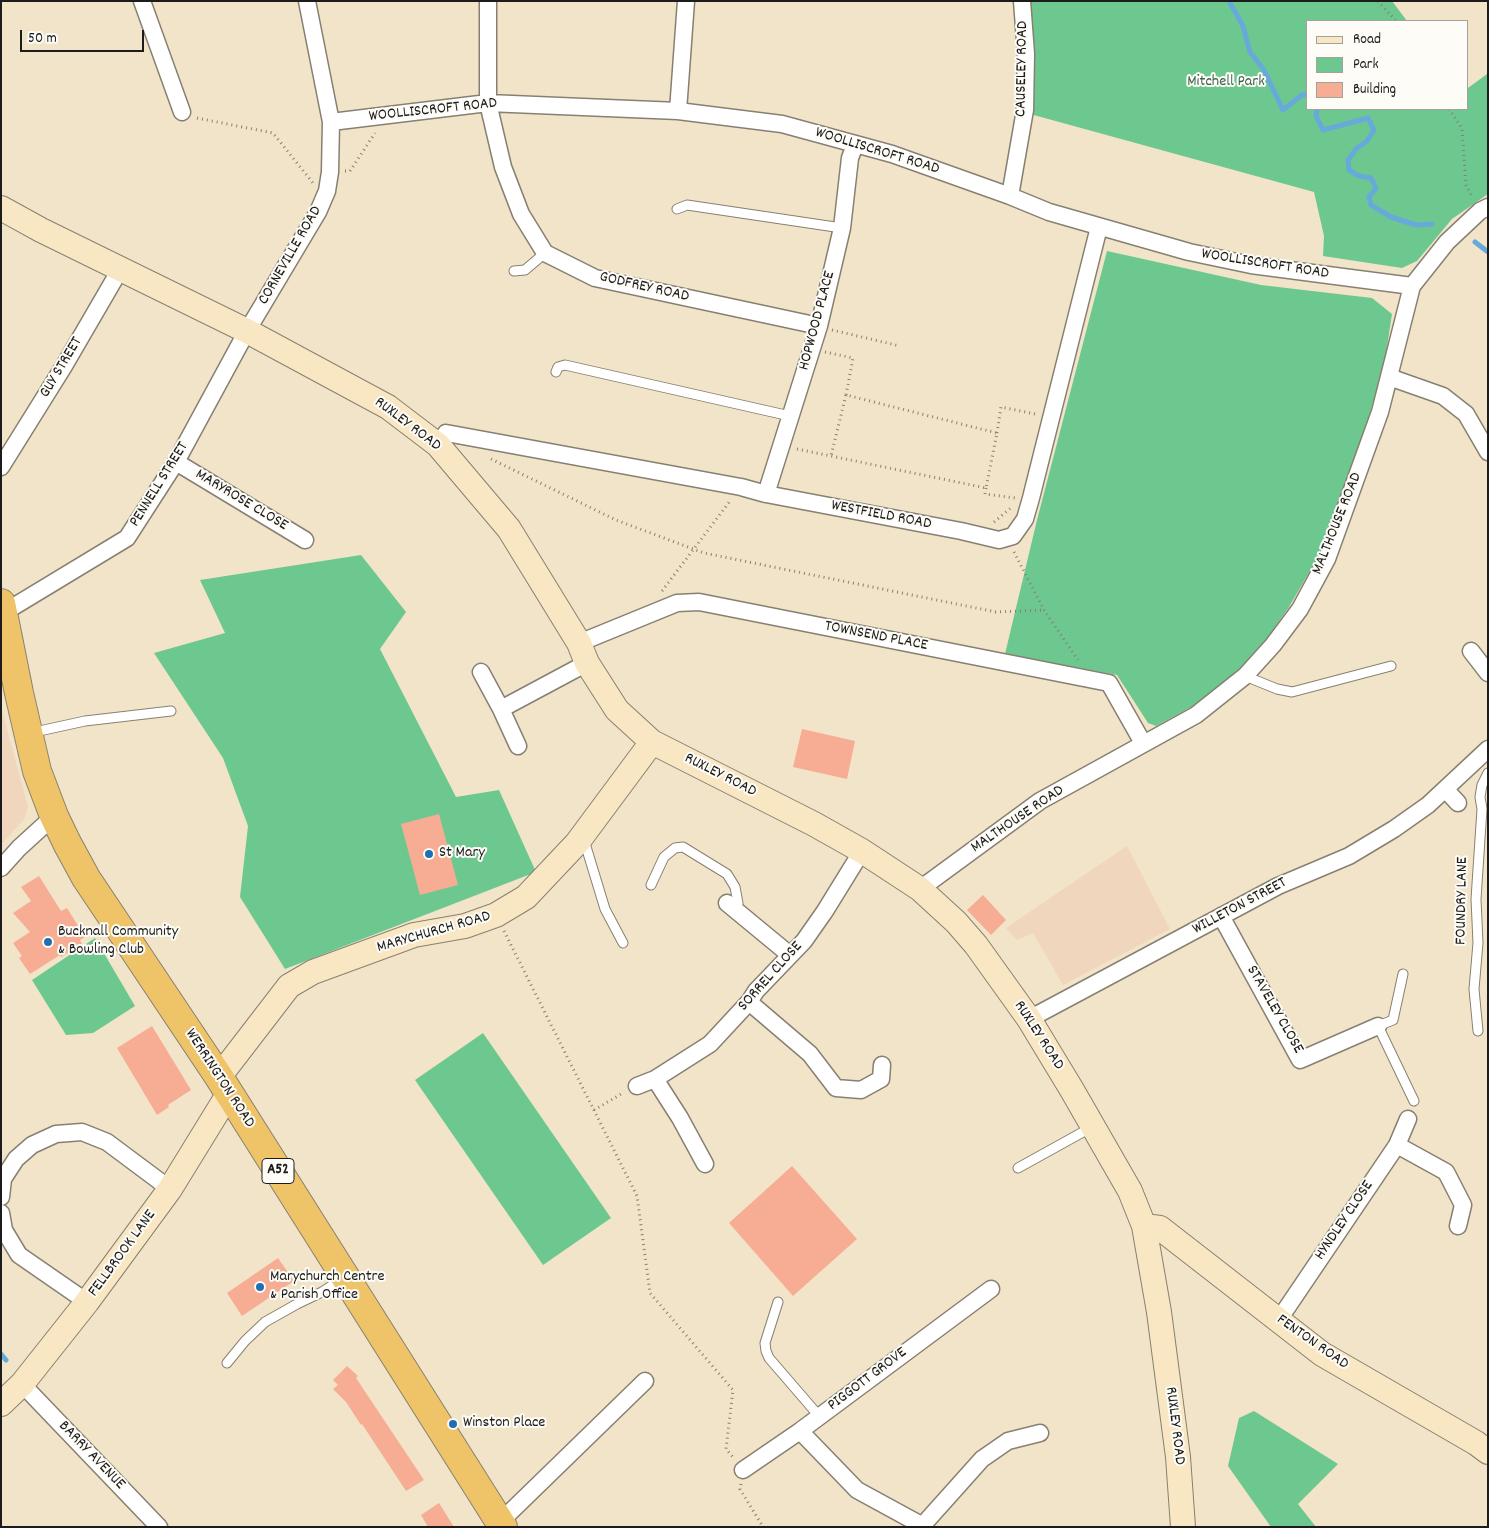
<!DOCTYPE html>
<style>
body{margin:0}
#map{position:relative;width:1489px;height:1528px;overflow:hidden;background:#f2e4c8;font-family:Dekko,sans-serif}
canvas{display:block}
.frame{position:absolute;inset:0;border:2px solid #1c1c1c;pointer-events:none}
.legend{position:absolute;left:1306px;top:20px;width:162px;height:90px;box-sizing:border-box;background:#fdfcf7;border:1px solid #a3a29f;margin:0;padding:6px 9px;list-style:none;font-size:15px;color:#1c1c1c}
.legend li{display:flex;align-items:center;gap:10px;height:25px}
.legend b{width:25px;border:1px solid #a3a29f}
.scale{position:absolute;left:20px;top:30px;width:124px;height:22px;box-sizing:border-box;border:2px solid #1c1c1c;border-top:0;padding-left:6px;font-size:15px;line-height:18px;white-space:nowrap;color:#1c1c1c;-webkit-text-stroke:4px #fdfcf7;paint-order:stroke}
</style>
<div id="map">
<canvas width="1489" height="1528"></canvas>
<div class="frame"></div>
<ul class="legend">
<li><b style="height:6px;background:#f9e7c3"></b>Road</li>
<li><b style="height:14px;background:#6dc88f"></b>Park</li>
<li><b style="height:14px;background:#f6ad93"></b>Building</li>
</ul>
<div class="scale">50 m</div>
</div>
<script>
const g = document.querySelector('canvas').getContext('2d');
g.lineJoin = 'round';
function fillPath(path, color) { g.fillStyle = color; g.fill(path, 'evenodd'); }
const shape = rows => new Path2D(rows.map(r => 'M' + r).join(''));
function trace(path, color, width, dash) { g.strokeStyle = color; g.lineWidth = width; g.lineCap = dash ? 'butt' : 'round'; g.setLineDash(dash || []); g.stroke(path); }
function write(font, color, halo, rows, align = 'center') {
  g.font = font + ' Dekko,sans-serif'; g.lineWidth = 4; g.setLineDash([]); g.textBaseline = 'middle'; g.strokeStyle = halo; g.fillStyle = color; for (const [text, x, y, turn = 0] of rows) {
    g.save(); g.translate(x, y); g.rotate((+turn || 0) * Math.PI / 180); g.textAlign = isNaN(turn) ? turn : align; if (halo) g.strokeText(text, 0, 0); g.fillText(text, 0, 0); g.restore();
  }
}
fillPath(shape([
 [1,707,28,807,24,819,1,845],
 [1127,846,1170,929,1063,985,1033,933,1017,940,1006,928]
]), '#efd6bc');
fillPath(shape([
 [1027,1,1392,1,1407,21,1308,21,1308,109,1468,109,1468,88,1487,74,1488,194,1452,219,1417,261,1402,268,1323,256,1324,236,1314,192,1030,114],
 [1107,251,1261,285,1372,298,1392,314,1383,373,1355,458,1323,548,1289,607,1258,651,1228,679,1193,706,1156,726,1148,723,1117,675,1005,654,1037,520],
 [361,555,406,612,380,649,456,797,499,790,536,872,285,969,240,897,248,826,223,758,154,653,225,633,200,580],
 [95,938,135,1006,93,1033,66,1035,32,980],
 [483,1033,611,1218,543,1265,415,1080],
 [1254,1411,1338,1464,1298,1504,1316,1527,1271,1527,1228,1466,1239,1418]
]), '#6dc88f');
trace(shape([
 [1229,1,1243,26,1250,52,1264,70,1283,110,1302,95,1308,94],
 [1317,109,1316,116,1323,130,1368,118,1374,130,1367,141,1356,149,1348,160,1349,170,1359,176,1371,178,1376,188,1369,197,1371,205,1391,217,1416,225,1432,224],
 [1475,242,1488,252],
 [1,1354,6,1360]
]), '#68a9db', 5);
fillPath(shape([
 [802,729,855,741,847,779,793,767],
 [439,814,458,885,420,895,401,824],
 [39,876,61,911,67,908,85,937,80,940,82,944,61,957,60,955,30,974,19,958,22,956,13,943,30,932,13,913,31,901,21,887],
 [983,895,1006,920,991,935,967,910],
 [152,1026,191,1090,168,1105,169,1107,157,1115,117,1048],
 [792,1166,857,1239,793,1296,729,1223],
 [278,1258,294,1281,242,1316,227,1293],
 [347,1366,358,1376,356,1378,424,1480,406,1491,362,1424,361,1425,346,1402,333,1389,338,1385,333,1380],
 [439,1503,454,1527,428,1527,421,1515]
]), '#f6ad93');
const lane = shape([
 [677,209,687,205,842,228],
 [514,271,525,270,545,253],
 [556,372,558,367,565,365,790,416],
 [1245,676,1277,689,1292,692,1391,666],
 [30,733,85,721,171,711],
 [584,840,605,909,623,943],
 [651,885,664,857,675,848,683,847,727,874,735,887,738,903,737,912],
 [1403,974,1393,1020,1378,1026,1414,1101],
 [1478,1031,1474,989,1478,943,1476,899,1482,809,1480,797,1482,785,1488,773],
 [1018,1168,1092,1127],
 [778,1302,765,1343,766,1351,769,1358,819,1416],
 [227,1363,245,1341,265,1322,297,1304,322,1292,342,1279]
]);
const street = shape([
 [142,1,182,112],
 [488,1,488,103,503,167,521,214,545,253,595,278,819,326],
 [678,111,686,1],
 [331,122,488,103,678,111,782,124,892,154,1010,196,1049,212,1189,252,1251,265,1412,286],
 [1010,196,1025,110,1026,54,1022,1],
 [1389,377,1443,396,1466,414,1488,452],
 [438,445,446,433,741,487,766,494,961,531,999,540,1013,536,1025,519,1031,498,1099,227],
 [176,462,305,540],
 [1,467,64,366,121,268],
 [766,494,819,326,842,228,850,158,855,145],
 [3,613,127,538,176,462,247,331,318,212,327,191,330,172,331,122,307,1],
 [579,643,677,603,699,602,1109,683,1143,743],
 [1471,651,1488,673],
 [481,672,501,709,518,746],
 [501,709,587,663],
 [1445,789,1458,803],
 [1,868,19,848,54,816],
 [920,889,1040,801,1196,715,1245,676,1273,645,1300,609,1327,559,1380,412,1412,286,1447,242,1480,211,1488,207],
 [727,903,790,955],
 [1221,916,1300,1060,1378,1026],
 [749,1002,810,1054,836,1088,861,1090,881,1079,882,1065],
 [1029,1019,1278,886,1349,856,1394,829,1428,805,1488,749],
 [637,1086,655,1079],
 [1397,1145,1446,1172,1463,1205,1458,1226],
 [705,1164,680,1118,655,1079,710,1044,749,1002,756,991,804,941,825,911,862,851],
 [1,1197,3,1179,16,1159,32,1145,56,1134,82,1132,107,1142,170,1189],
 [1,1213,4,1230,19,1255,87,1302],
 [1278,1321,1397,1145,1408,1119],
 [22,1384,159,1527],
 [800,1431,857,1490,925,1527],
 [743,1470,800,1431,991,1289],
 [500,1522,645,1381],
 [922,1526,982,1459,1008,1441,1040,1433]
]);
const secondary = shape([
 [1,208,41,230,247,331,388,407,438,445,509,529,579,643,587,663,617,710,652,742,814,824,862,851,920,889,956,922,976,945,1029,1019,1072,1090,1130,1191,1144,1226,1159,1312,1178,1457,1183,1527],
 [219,1077,289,986,313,972,414,935,465,926,496,915,526,897,577,843,652,742],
 [1144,1226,1160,1228,1322,1354,1476,1443,1488,1452],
 [1,1404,22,1384,87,1302,170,1189,229,1093]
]);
const highway = shape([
 [1,603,19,693,37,771,54,816,67,843,86,878,219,1077,503,1527]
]);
trace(lane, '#878072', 11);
trace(street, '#878072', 19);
trace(secondary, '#878072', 26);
trace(highway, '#878072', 30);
trace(shape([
 [1378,1,1396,21],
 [1449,109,1462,128,1466,185,1473,198],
 [197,118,273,133,313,183],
 [345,171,350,171,375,133],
 [832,330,900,346],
 [825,352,853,358,846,395],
 [997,433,1001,407,1035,414],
 [797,449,986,488,997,433,846,395,831,456],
 [491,459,616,520,704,553,996,612,1044,610],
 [986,488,985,494,1015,498],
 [994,522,1012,507],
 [1014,552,1044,610,1078,660],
 [662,591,730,501],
 [504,931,637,1196,650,1293,733,1390,726,1449,734,1458],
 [594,1110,623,1093],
 [741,1484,740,1489,763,1527]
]), '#878072', 3, [1, 4]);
trace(lane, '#fff', 9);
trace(street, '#fff', 16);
trace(secondary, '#f9e7c3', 24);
trace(highway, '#efc469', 28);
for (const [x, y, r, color] of [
 [429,854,5,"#1f6fb2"],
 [48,942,5,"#1f6fb2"],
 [260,1287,5,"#1f6fb2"],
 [453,1424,5,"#1f6fb2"]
]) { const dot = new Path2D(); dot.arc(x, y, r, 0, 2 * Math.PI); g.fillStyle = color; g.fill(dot); trace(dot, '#fdfcf7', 2); }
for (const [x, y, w] of [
 [278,1171,32]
]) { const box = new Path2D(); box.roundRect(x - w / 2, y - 12.5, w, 25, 4); g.fillStyle = '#fdfcf7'; g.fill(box); trace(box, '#1c1c1c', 1); }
write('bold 15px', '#1c1c1c', null, [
 ["A52",278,1171]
]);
write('16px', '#1c1c1c', '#fdfcf7', [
 ["CAUSELEY ROAD",1023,69,-89],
 ["WOOLLISCROFT ROAD",433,111,-6],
 ["WOOLLISCROFT ROAD",877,152,17],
 ["CORNEVILLE ROAD",291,256,-60],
 ["WOOLLISCROFT ROAD",1265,265,9],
 ["GODFREY ROAD",644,288,13],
 ["HOPWOOD PLACE",818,321,-75],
 ["GUY STREET",62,368,-59],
 ["RUXLEY ROAD",407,425,37],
 ["PENNELL STREET",160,485,-58],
 ["MARYROSE CLOSE",241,501,31],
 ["WESTFIELD ROAD",881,516,11],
 ["MALTHOUSE ROAD",1338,524,-68],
 ["TOWNSEND PLACE",876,637,11],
 ["RUXLEY ROAD",720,776,27],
 ["MALTHOUSE ROAD",1018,820,-34],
 ["FOUNDRY LANE",1463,901,-89],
 ["WILLETON STREET",1240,907,-28],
 ["MARYCHURCH ROAD",434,933,-16],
 ["SORREL CLOSE",771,977,-48],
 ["STAVELEY CLOSE",1274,1010,60],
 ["RUXLEY ROAD",1038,1036,57],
 ["WERRINGTON ROAD",219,1079,57],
 ["HYNDLEY CLOSE",1345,1221,-56],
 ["FELLBROOK LANE",123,1254,-54],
 ["FENTON ROAD",1312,1343,35],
 ["PIGGOTT GROVE",868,1380,-37],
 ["RUXLEY ROAD",1174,1426,83],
 ["BARRY AVENUE",91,1456,46]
]);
write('16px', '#3c614a', '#fdfcf7', [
 ["Mitchell Park",1226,83]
]);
write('16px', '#1c1c1c', '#fdfcf7', [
 ["St Mary",439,854],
 ["Bucknall Community",58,933],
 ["& Bowling Club",58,951],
 ["Marychurch Centre",270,1278],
 ["& Parish Office",270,1296],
 ["Winston Place",463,1424]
], 'left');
</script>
